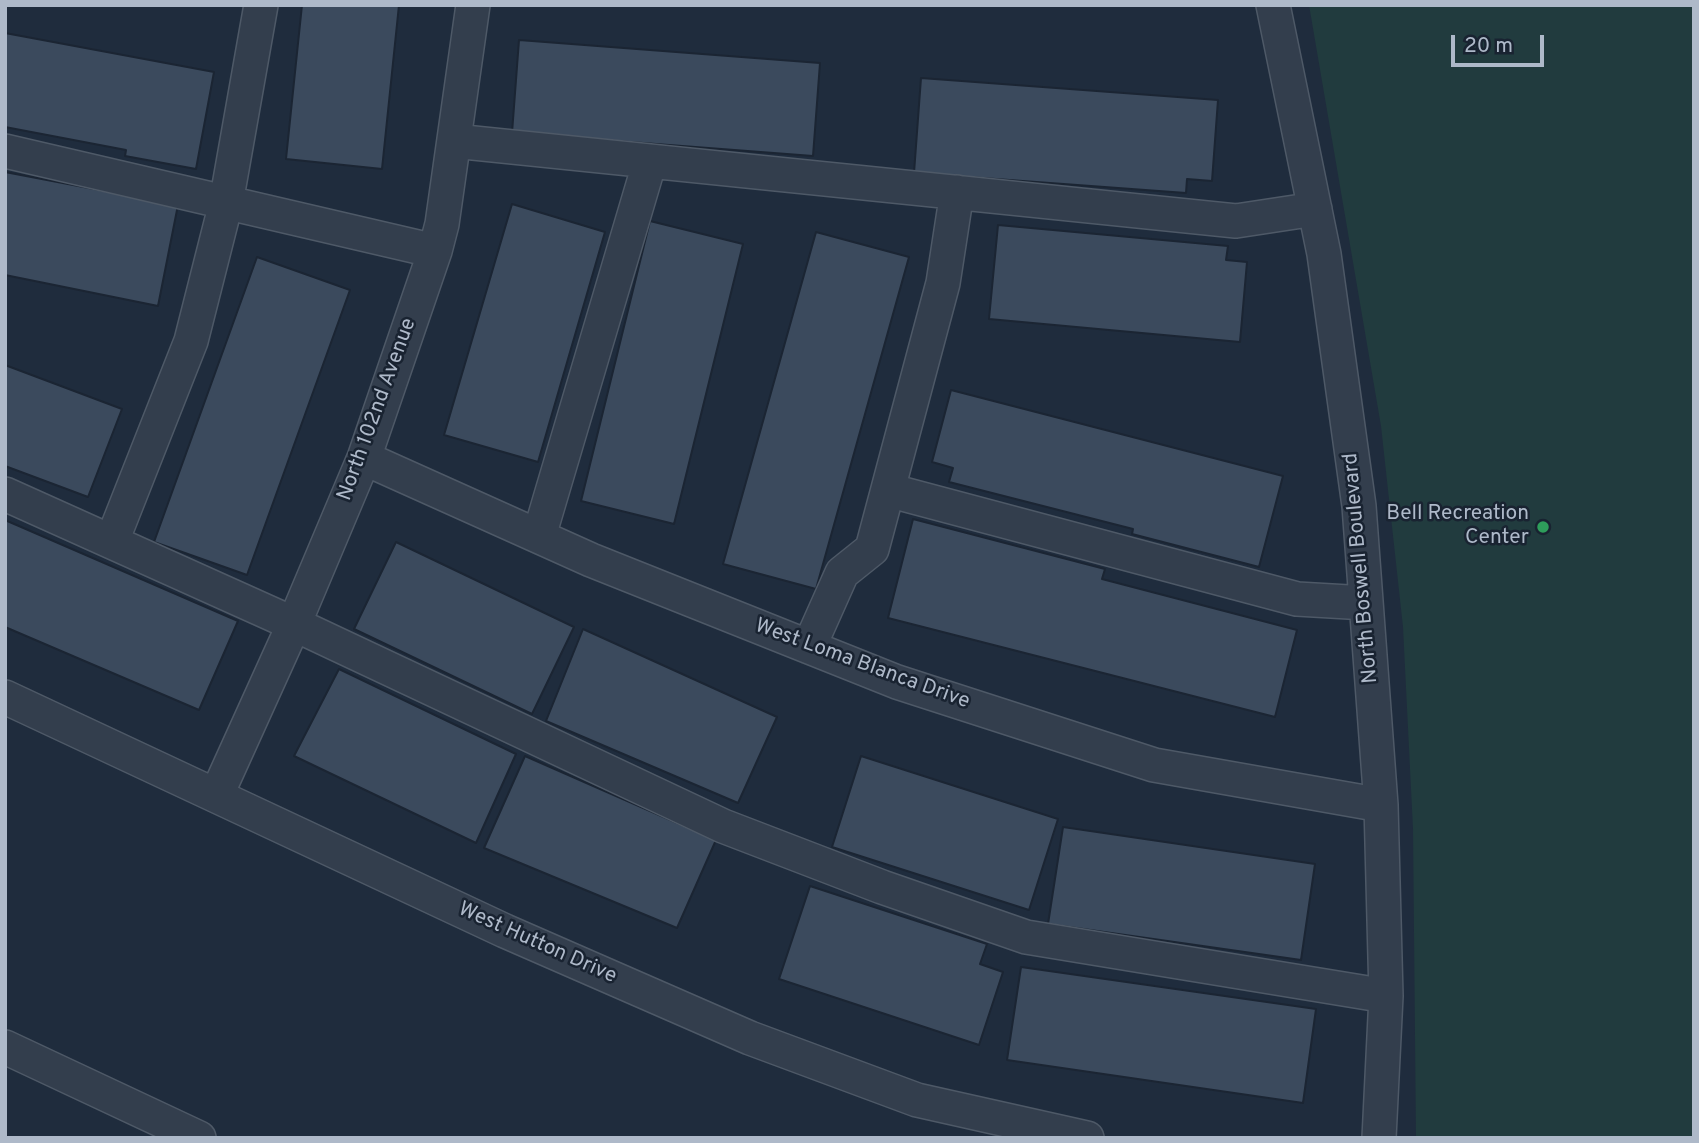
<!DOCTYPE html>
<style>
body{margin:0}
#map{position:relative;width:1699px;height:1143px;overflow:hidden;background:#1f2c3d;font-family:Overpass,sans-serif}
canvas{display:block}
.frame{position:absolute;inset:0;border:7px solid #aeb9c9;pointer-events:none}
.scale{position:absolute;left:1451px;top:35px;width:93px;height:32px;box-sizing:border-box;border:4px solid #aeb9c9;border-top:0;padding-left:9px;font-size:21px;line-height:24px;white-space:nowrap;color:#aeb9c9;-webkit-text-stroke:5px #192331;paint-order:stroke}
</style>
<div id="map">
<canvas width="1699" height="1143"></canvas>
<div class="frame"></div>
<div class="scale">20 m</div>
</div>
<script>
const g = document.querySelector('canvas').getContext('2d');
g.lineJoin = 'round';
function fillPath(path, color) { g.fillStyle = color; g.fill(path, 'evenodd'); }
const shape = rows => new Path2D(rows.map(r => 'M' + r).join(''));
function trace(path, color, width, dash) { g.strokeStyle = color; g.lineWidth = width; g.lineCap = dash ? 'butt' : 'round'; g.setLineDash(dash || []); g.stroke(path); }
function write(font, color, halo, rows, align = 'center') {
  g.font = font + ' Overpass,sans-serif'; g.lineWidth = 5; g.setLineDash([]); g.textBaseline = 'middle'; g.strokeStyle = halo; g.fillStyle = color; for (const [text, x, y, turn = 0] of rows) {
    g.save(); g.translate(x, y); g.rotate((+turn || 0) * Math.PI / 180); g.textAlign = isNaN(turn) ? turn : align; if (halo) g.strokeText(text, 0, 0); g.fillText(text, 0, 0); g.restore();
  }
}
fillPath(shape([
 [1309,5,1694,5,1694,1138,1416,1138,1413,829,1403,627,1381,426]
]), '#213b3e');
const building = shape([
 [302,5,399,5,382,169,286,159,302,5],
 [5,33,214,72,196,169,125,156,126,150,5,127,5,33],
 [519,40,820,63,813,156,512,133,519,40],
 [921,78,1218,100,1212,181,1187,179,1186,193,914,173,921,78],
 [5,172,178,205,158,306,5,275,5,172],
 [512,204,605,232,538,462,444,435,512,204],
 [650,221,743,244,674,524,581,501,650,221],
 [998,225,1228,246,1226,260,1247,262,1240,342,989,319,998,225],
 [816,232,909,257,816,589,723,564,816,232],
 [257,257,350,290,247,575,154,542,257,257],
 [5,365,122,409,88,497,5,466,5,365],
 [951,390,1283,476,1259,567,1132,534,1133,529,949,482,953,468,932,462,951,390],
 [913,519,1105,569,1102,579,1297,630,1275,717,888,618,913,519],
 [5,520,238,621,199,710,5,627,5,520],
 [396,542,574,627,532,714,354,629,396,542],
 [583,629,777,717,738,803,546,721,583,629],
 [339,669,516,754,476,843,294,756,339,669],
 [525,756,716,840,677,928,484,848,525,756],
 [861,756,1058,819,1029,910,832,847,861,756],
 [1063,827,1315,864,1301,960,1048,924,1063,827],
 [810,886,987,944,980,964,1003,972,979,1045,779,979,810,886],
 [1021,967,1316,1009,1303,1103,1007,1060,1021,967]
]);
fillPath(building, '#3b4a5d');
trace(building, '#1b2533', 2);
const minor = shape([
 [1273,5,1324,254,1359,506,1381,805,1386,996,1379,1138],
 [454,141,1236,221,1315,209],
 [5,151,435,251],
 [364,458,591,560,897,682,1154,765,1381,805],
 [888,490,1297,599,1366,603],
 [5,494,294,624,723,826,882,887,1026,937,1386,996],
 [539,536,650,161],
 [112,541,191,341,226,203,261,5],
 [809,647,842,573,872,549,943,283,957,192],
 [5,697,505,931,750,1038,917,1100,1087,1138],
 [217,794,294,624,364,458,435,251,442,224,473,5],
 [5,1047,199,1138]
]);
trace(minor, '#4e5967', 36);
trace(minor, '#333e4d', 33);
for (const [x, y, r, color] of [
 [1543,527,7,"#2e9e5b"]
]) { const dot = new Path2D(); dot.arc(x, y, r, 0, 2 * Math.PI); g.fillStyle = color; g.fill(dot); trace(dot, '#192331', 2.5); }
write('21px', '#aeb9c9', '#192331', [
 ["North 102nd Avenue",378,410,-70],
 ["North Boswell Boulevard",1362,568,-95],
 ["West Loma Blanca Drive",862,665,20],
 ["West Hutton Drive",537,944,24]
]);
write('21px', '#aeb9c9', '#192331', [
 ["Bell Recreation",1529,515],
 ["Center",1529,539]
], 'right');
</script>
